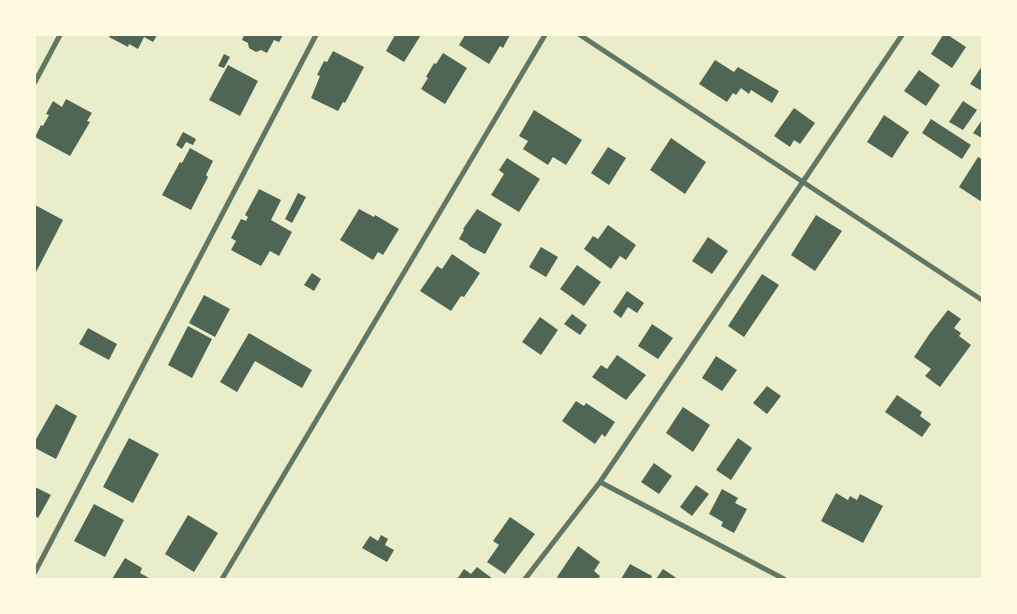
<!DOCTYPE html>
<style>
body{margin:0}
#map{position:relative;width:1017px;height:614px;overflow:hidden;background:#e9edc9;font-family:"Golos Text",sans-serif}
canvas{display:block}
.frame{position:absolute;inset:0;border:36px solid #fefae0;pointer-events:none}
</style>
<div id="map">
<canvas width="1017" height="614"></canvas>
<div class="frame"></div>
</div>
<script>
const g = document.querySelector('canvas').getContext('2d');
g.lineJoin = 'round';
function fillPath(path, color) { g.fillStyle = color; g.fill(path, 'evenodd'); }
const shape = rows => new Path2D(rows.map(r => 'M' + r).join(''));
function trace(path, color, width, dash) { g.strokeStyle = color; g.lineWidth = width; g.lineCap = dash ? 'butt' : 'round'; g.setLineDash(dash || []); g.stroke(path); }
fillPath(shape([
 [110,35,157,35,153,42,144,37,138,49,129,44,128,47,109,37],
 [244,35,283,35,279,42,274,40,267,53,261,50,256,52,249,48,248,43,242,40],
 [395,35,421,35,404,62,386,51],
 [465,35,510,35,503,48,500,46,489,64,459,45],
 [943,35,948,35,966,47,952,68,931,54],
 [333,51,364,67,345,103,343,102,338,111,311,98,320,76,317,75,324,61,327,62],
 [443,53,467,68,445,104,421,89,428,78,426,77,434,63,436,64],
 [224,54,230,57,224,68,218,66],
 [715,60,734,72,738,67,779,91,772,103,751,90,749,94,741,88,736,95,733,93,727,102,699,84],
 [228,65,258,81,240,116,209,100],
 [982,66,982,91,970,84],
 [919,70,940,85,926,106,904,91],
 [66,99,92,113,87,121,90,122,70,156,35,137,41,125,43,126,49,115,46,114,53,101,62,107],
 [963,101,977,110,963,130,949,122],
 [794,108,815,123,800,144,794,140,790,147,774,136],
 [534,110,582,140,566,165,553,157,548,165,523,149,528,141,519,136],
 [884,115,909,132,892,158,867,142],
 [931,119,971,145,962,159,922,133],
 [982,120,982,138,973,133],
 [183,132,196,139,193,145,186,142,182,149,176,145],
 [671,138,706,162,685,194,650,170],
 [608,147,626,158,609,185,591,173],
 [190,148,213,161,206,175,208,177,191,210,162,195,180,162,182,163],
 [978,157,982,159,982,202,959,187],
 [507,158,540,179,519,212,491,195,504,174,499,170],
 [259,189,281,200,271,220,292,232,279,256,270,251,261,266,231,250,236,241,231,238,241,219,246,221,248,217,245,215],
 [298,193,306,197,292,223,285,219],
 [35,205,63,220,35,274],
 [359,209,374,217,375,215,399,229,383,255,378,252,373,260,340,240],
 [477,209,502,224,485,254,469,246,468,244,459,239,464,230,463,229],
 [816,215,842,231,815,271,791,255],
 [608,225,636,245,626,260,620,256,611,269,584,249,593,236,598,239],
 [708,237,728,251,712,274,692,261],
 [541,247,558,257,546,277,529,267],
 [452,254,480,273,464,297,461,296,451,311,420,291,437,266,442,269],
 [577,265,601,282,584,306,560,289],
 [312,273,321,279,314,291,304,285],
 [762,274,779,285,744,337,728,326],
 [627,291,644,303,637,313,628,307,621,318,613,312],
 [204,295,230,309,215,337,189,323],
 [948,310,961,319,954,328,961,333,959,336,971,345,940,387,925,376,931,369,914,357,930,333],
 [572,314,587,325,580,335,564,324],
 [540,317,558,330,541,355,522,342],
 [652,324,673,338,658,359,638,346],
 [188,326,212,339,192,378,168,365],
 [88,328,117,344,109,360,79,344],
 [249,333,312,370,302,388,255,361,237,392,220,382],
 [617,355,646,375,626,400,592,377,601,365,607,369],
 [716,356,737,370,722,391,702,378],
 [767,386,781,396,767,414,753,403],
 [897,395,922,412,920,416,931,424,922,437,885,412],
 [576,401,584,406,586,403,615,422,605,437,602,434,595,444,562,421],
 [56,404,77,416,56,459,35,448,35,441],
 [683,407,710,425,693,452,666,433],
 [129,438,159,454,133,503,103,487],
 [738,438,752,448,731,480,716,470],
 [654,463,672,476,659,494,641,482],
 [696,485,709,494,692,516,680,507],
 [35,487,51,495,38,518,35,516],
 [722,489,738,498,735,503,747,509,734,533,721,526,723,522,709,514],
 [836,493,848,500,850,496,857,500,860,494,883,506,863,543,821,521],
 [94,504,124,520,105,557,74,541],
 [188,515,218,533,194,572,165,554],
 [510,517,535,534,505,574,487,562,499,545,493,541],
 [381,535,388,539,385,545,394,550,387,562,362,548,370,536,378,541],
 [578,546,600,562,594,571,600,576,598,579,560,579,557,577],
 [125,558,142,568,140,573,151,579,112,579],
 [630,564,652,576,651,579,621,579],
 [477,567,493,579,457,579,464,569,471,574],
 [663,569,678,579,656,579]
]), '#4f6655');
trace(shape([
 [580,35,982,300],
 [35,82,60,35],
 [600,482,784,579],
 [35,572,316,35],
 [222,579,545,35],
 [525,579,600,482,902,35]
]), '#617663', 5);
</script>
